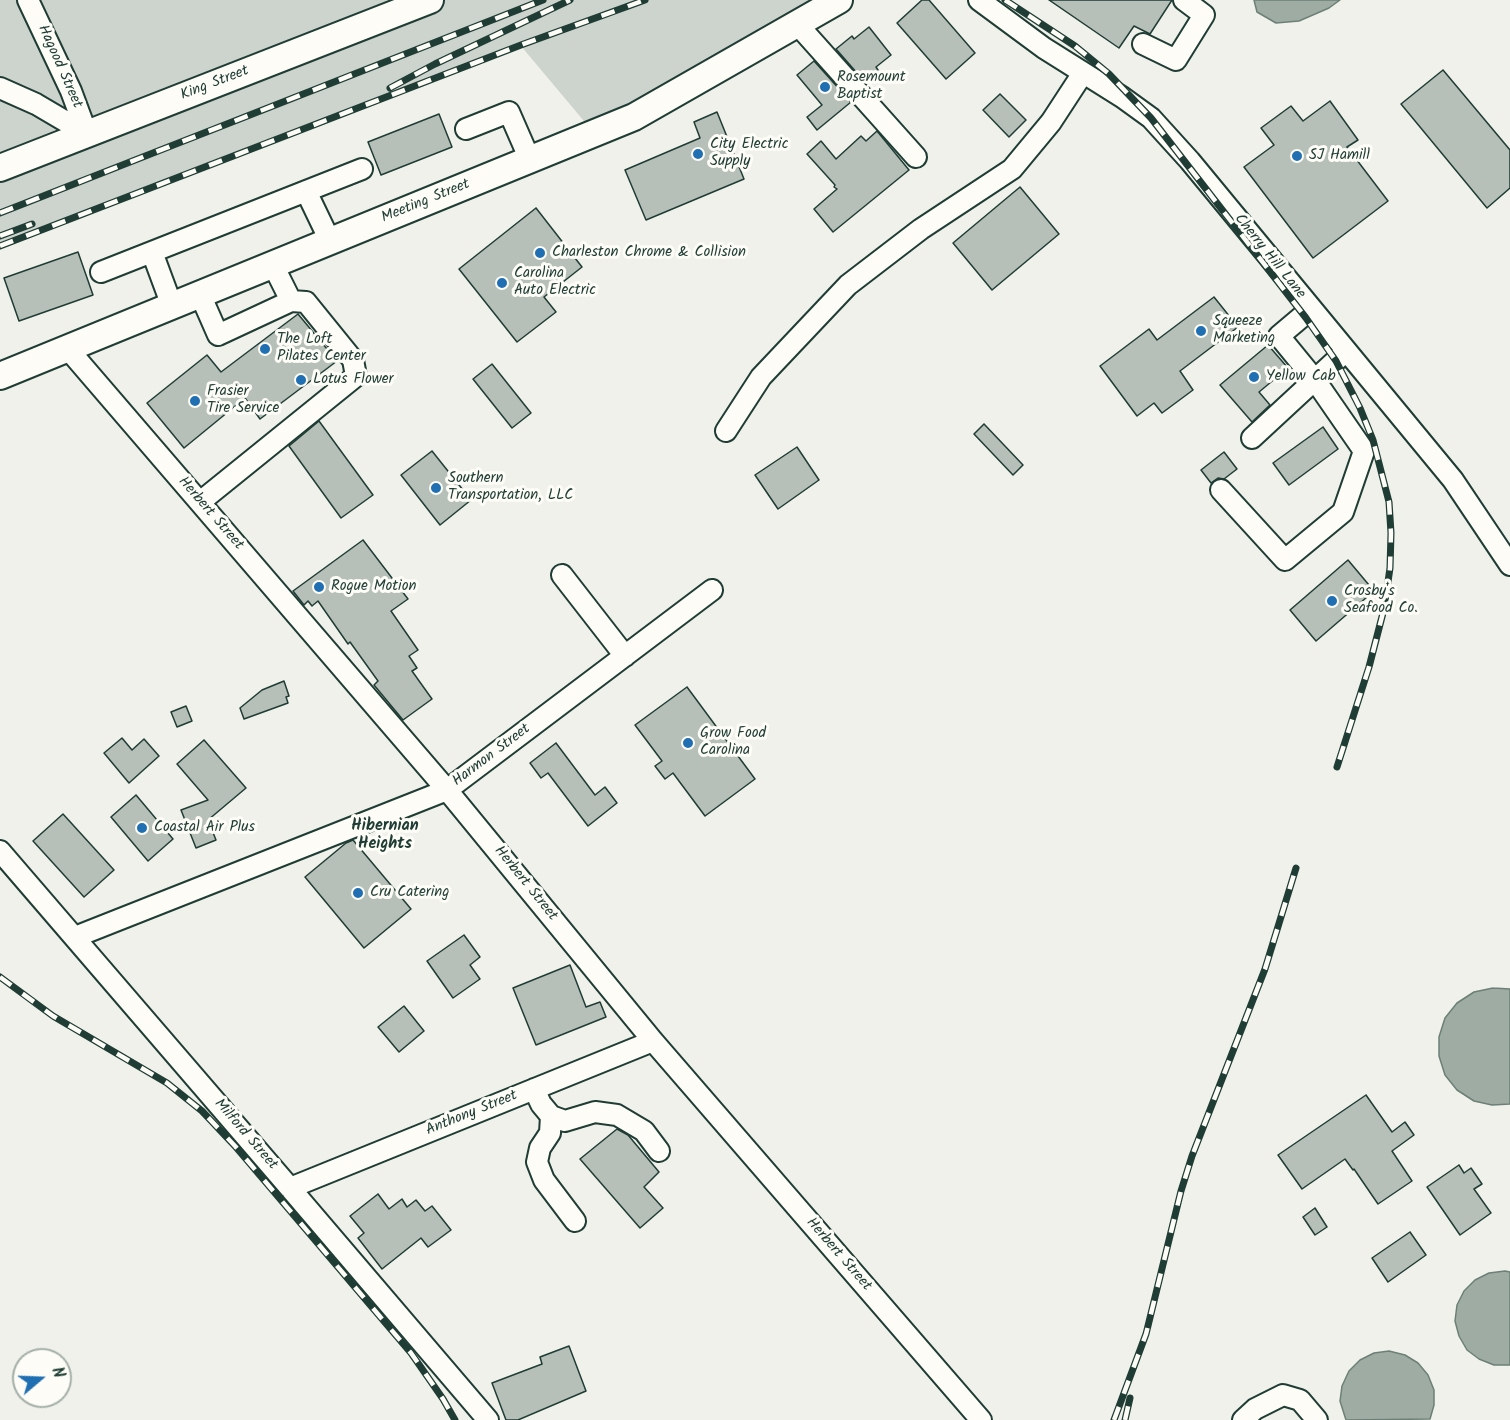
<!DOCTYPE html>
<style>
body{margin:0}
#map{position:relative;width:1510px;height:1420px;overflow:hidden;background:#f0f1eb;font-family:Kalam,sans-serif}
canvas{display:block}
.north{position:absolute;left:12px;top:1348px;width:60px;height:60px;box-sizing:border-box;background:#fdfcf7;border:2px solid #a4b0a9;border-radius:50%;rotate:71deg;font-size:16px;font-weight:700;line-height:24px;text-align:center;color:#1f3d34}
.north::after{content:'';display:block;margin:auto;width:21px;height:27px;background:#1f6fb2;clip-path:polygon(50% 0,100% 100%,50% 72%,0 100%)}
</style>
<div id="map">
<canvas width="1510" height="1420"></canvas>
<div class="north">N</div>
</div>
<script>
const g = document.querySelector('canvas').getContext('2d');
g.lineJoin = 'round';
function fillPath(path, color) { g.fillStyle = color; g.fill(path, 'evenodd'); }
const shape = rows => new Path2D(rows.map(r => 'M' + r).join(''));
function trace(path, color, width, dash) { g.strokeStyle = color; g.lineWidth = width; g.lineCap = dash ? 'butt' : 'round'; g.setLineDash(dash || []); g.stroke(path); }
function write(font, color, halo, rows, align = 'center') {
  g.font = font + ' Kalam,sans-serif'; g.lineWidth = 6; g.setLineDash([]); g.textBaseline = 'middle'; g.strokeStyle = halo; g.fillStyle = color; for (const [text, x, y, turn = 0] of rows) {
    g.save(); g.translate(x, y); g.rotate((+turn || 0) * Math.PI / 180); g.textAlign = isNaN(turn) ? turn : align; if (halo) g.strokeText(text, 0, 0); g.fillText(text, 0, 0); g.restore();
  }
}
fillPath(shape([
 [0,0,839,0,594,133,521,46,0,246]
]), '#cdd3cd');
const water = shape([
 [1254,0,1340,0,1329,8,1299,21,1276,23,1257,12,1254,0],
 [1493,988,1510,989,1510,1104,1492,1105,1474,1101,1457,1090,1445,1075,1439,1056,1439,1037,1445,1018,1457,1003,1474,992,1493,988],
 [1505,1271,1510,1272,1510,1365,1494,1365,1479,1359,1467,1350,1459,1336,1455,1321,1457,1305,1464,1291,1475,1280,1489,1273,1505,1271],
 [1389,1351,1405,1355,1418,1363,1428,1375,1434,1390,1434,1405,1430,1419,1346,1420,1340,1401,1342,1386,1349,1371,1360,1360,1374,1353,1389,1351]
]);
fillPath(water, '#9faca4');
trace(water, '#6c8077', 1.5);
const building = shape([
 [922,0,929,0,975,53,946,79,897,23,922,0],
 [1049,0,1172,0,1150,34,1134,26,1119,48,1049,0],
 [869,27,891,55,876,67,878,70,864,81,836,49,852,36,854,39,869,27],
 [814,61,851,102,817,130,807,117,822,105,797,75,814,61],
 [1443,70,1510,150,1510,188,1487,208,1401,104,1443,70],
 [1000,94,1026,120,1009,137,983,110,1000,94],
 [1330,101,1358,140,1347,147,1388,201,1313,258,1244,167,1274,145,1261,128,1291,106,1303,121,1330,101],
 [717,112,744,179,646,220,625,170,700,138,694,122,717,112],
 [439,114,452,147,381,175,368,142,439,114],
 [877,131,909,170,833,232,814,209,837,189,834,187,835,185,807,154,821,141,836,159,861,136,866,141,877,131],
 [1020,187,1059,234,992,290,953,243,1020,187],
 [536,208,582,267,544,297,556,312,517,342,459,269,536,208],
 [78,252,93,295,19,321,4,278,78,252],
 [1214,297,1238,327,1180,371,1193,390,1162,413,1154,403,1137,416,1100,366,1149,329,1157,340,1214,297],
 [298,314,337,361,260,419,245,398,184,448,147,403,207,355,221,372,298,314],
 [1268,345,1288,368,1259,392,1270,405,1252,422,1220,385,1268,345],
 [492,364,531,413,512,428,473,379,492,364],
 [319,421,373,495,341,518,289,446,319,421],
 [984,424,1023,465,1013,475,974,434,984,424],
 [1323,427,1338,449,1289,485,1273,463,1323,427],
 [797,447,819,480,778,509,755,475,797,447],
 [432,451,471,500,440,525,401,475,432,451],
 [1224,452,1237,469,1224,479,1218,478,1211,483,1201,470,1224,452],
 [363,540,408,599,391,611,418,650,409,656,417,668,412,671,432,699,403,720,374,685,378,681,350,642,348,644,318,601,312,606,308,601,304,605,293,591,363,540],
 [1348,560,1374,591,1316,641,1290,610,1348,560],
 [284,681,289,696,286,697,288,703,244,719,240,708,262,690,284,681],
 [687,687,755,779,705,816,673,773,665,779,655,766,662,761,635,725,687,687],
 [186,706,192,721,177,727,171,712,186,706],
 [122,738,132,750,144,739,159,756,129,783,104,753,122,738],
 [204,740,246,788,208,820,216,840,196,848,181,810,208,800,177,764,204,740],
 [556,743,595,795,605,787,617,803,588,826,548,773,541,778,530,763,556,743],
 [136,795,173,839,148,861,111,817,136,795],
 [63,814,114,870,84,897,33,841,63,814],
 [353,840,411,909,364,948,305,877,346,843,353,840],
 [464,935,480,957,470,965,480,979,453,998,427,961,464,935],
 [570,965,586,1007,600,1002,606,1017,536,1045,513,988,570,965],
 [404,1006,424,1031,399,1052,378,1027,404,1006],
 [1366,1095,1392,1132,1405,1122,1414,1135,1392,1151,1412,1181,1378,1204,1354,1169,1353,1170,1345,1159,1302,1189,1278,1155,1366,1095],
 [617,1129,628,1135,659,1172,644,1187,663,1208,640,1228,580,1159,617,1129],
 [1459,1165,1464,1173,1471,1168,1482,1184,1474,1189,1491,1213,1460,1235,1427,1187,1459,1165],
 [378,1194,389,1209,402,1199,407,1207,416,1200,425,1211,432,1206,451,1230,428,1247,421,1238,382,1269,358,1238,364,1233,350,1216,378,1194],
 [1315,1208,1327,1227,1315,1235,1303,1217,1315,1208],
 [1410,1232,1426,1255,1388,1282,1372,1258,1410,1232],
 [569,1346,586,1391,518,1420,506,1420,492,1383,542,1364,540,1357,569,1346]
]);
fillPath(building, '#b6bfb8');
trace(building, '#1f3d34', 1.5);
const minor = shape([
 [28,0,71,91,87,134],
 [979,0,1044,48,1122,97,1151,118,1190,161,1453,480,1510,565],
 [798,25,916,157],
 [1143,44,1176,60,1204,15,1184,0],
 [0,88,36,104,87,134],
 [466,129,509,112,530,160],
 [306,191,330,241],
 [152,252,172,306],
 [101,272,362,169],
 [200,294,218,335,291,301],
 [68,349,447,790,653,1041,981,1420],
 [726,431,761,377,848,285,921,229,1012,169,1051,122,1083,73],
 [1252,438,1346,351],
 [1221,490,1285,560,1343,512,1364,451,1315,380,1279,336,1311,309],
 [200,502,356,376,353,360,306,302,291,301,273,265],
 [562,575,625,656],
 [0,851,290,1188,488,1420],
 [75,937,447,790,712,590],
 [534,1089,541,1104,551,1116,565,1121,595,1112,617,1115,644,1131,659,1151],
 [551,1116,550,1133,540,1148,537,1162,544,1180,575,1221],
 [290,1188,653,1041],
 [1243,1420,1255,1409,1283,1395,1300,1400,1317,1420]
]);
const major = shape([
 [0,168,430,0],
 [0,376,634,117,839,0]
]);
trace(minor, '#1f3d34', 24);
trace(major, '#1f3d34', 30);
trace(minor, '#fdfcf7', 20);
trace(major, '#fdfcf7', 26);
const rail = shape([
 [1005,0,1075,46,1109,74,1151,118,1306,318,1336,361,1360,408,1373,440,1389,502,1391,533,1390,568,1384,609,1369,667,1337,767],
 [390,88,435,64,570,0],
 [0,213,543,0],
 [0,236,32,224],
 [0,246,521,45,645,0],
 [0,977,53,1016,167,1083,202,1111,235,1146,411,1353,443,1399,455,1420],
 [1114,1420,1146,1334,1181,1191,1192,1156,1265,969,1296,868],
 [1125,1420,1130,1398]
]);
trace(rail, '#1f3d34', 7);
trace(rail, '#fdfcf7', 4.5, [14]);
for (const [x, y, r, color] of [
 [825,87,6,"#1f6fb2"],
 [698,154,6,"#1f6fb2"],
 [1297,156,6,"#1f6fb2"],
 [540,253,6,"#1f6fb2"],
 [502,283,6,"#1f6fb2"],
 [1201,331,6,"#1f6fb2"],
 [265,349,6,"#1f6fb2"],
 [1254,377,6,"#1f6fb2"],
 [301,380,6,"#1f6fb2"],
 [195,401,6,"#1f6fb2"],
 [436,488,6,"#1f6fb2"],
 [319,587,6,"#1f6fb2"],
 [1332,601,6,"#1f6fb2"],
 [688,743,6,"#1f6fb2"],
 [142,828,6,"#1f6fb2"],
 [358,893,6,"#1f6fb2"]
]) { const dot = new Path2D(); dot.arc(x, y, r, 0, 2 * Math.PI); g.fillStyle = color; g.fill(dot); trace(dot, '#fdfcf7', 2); }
write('15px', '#1f3d34', '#fdfcf7', [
 ["Hagood Street",59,67,66],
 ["King Street",215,84,-21],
 ["Meeting Street",426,202,-22],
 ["Cherry Hill Lane",1269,257,51],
 ["Herbert Street",210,514,49],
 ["Harmon Street",492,756,-37],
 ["Herbert Street",525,884,51],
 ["Anthony Street",472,1114,-22],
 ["Milford Street",245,1135,49],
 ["Herbert Street",838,1255,49]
]);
write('15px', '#1f3d34', '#fdfcf7', [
 ["Rosemount",837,78],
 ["Baptist",837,95],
 ["City Electric",710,145],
 ["Supply",710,162],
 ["SJ Hamill",1309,156],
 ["Charleston Chrome & Collision",552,253],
 ["Carolina",514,274],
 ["Auto Electric",514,291],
 ["Squeeze",1213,322],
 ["Marketing",1213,339],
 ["The Loft",277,340],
 ["Pilates Center",277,357],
 ["Yellow Cab",1266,377],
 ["Lotus Flower",313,380],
 ["Frasier",207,392],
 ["Tire Service",207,409],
 ["Southern",448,479],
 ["Transportation, LLC",448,496],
 ["Rogue Motion",331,587],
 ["Crosby's",1344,592],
 ["Seafood Co.",1344,609],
 ["Grow Food",700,734],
 ["Carolina",700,751],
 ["Coastal Air Plus",154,828],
 ["Cru Catering",370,893]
], 'left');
write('bold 16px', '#1f3d34', '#fdfcf7', [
 ["Hibernian",385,827],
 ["Heights",385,845]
]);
</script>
